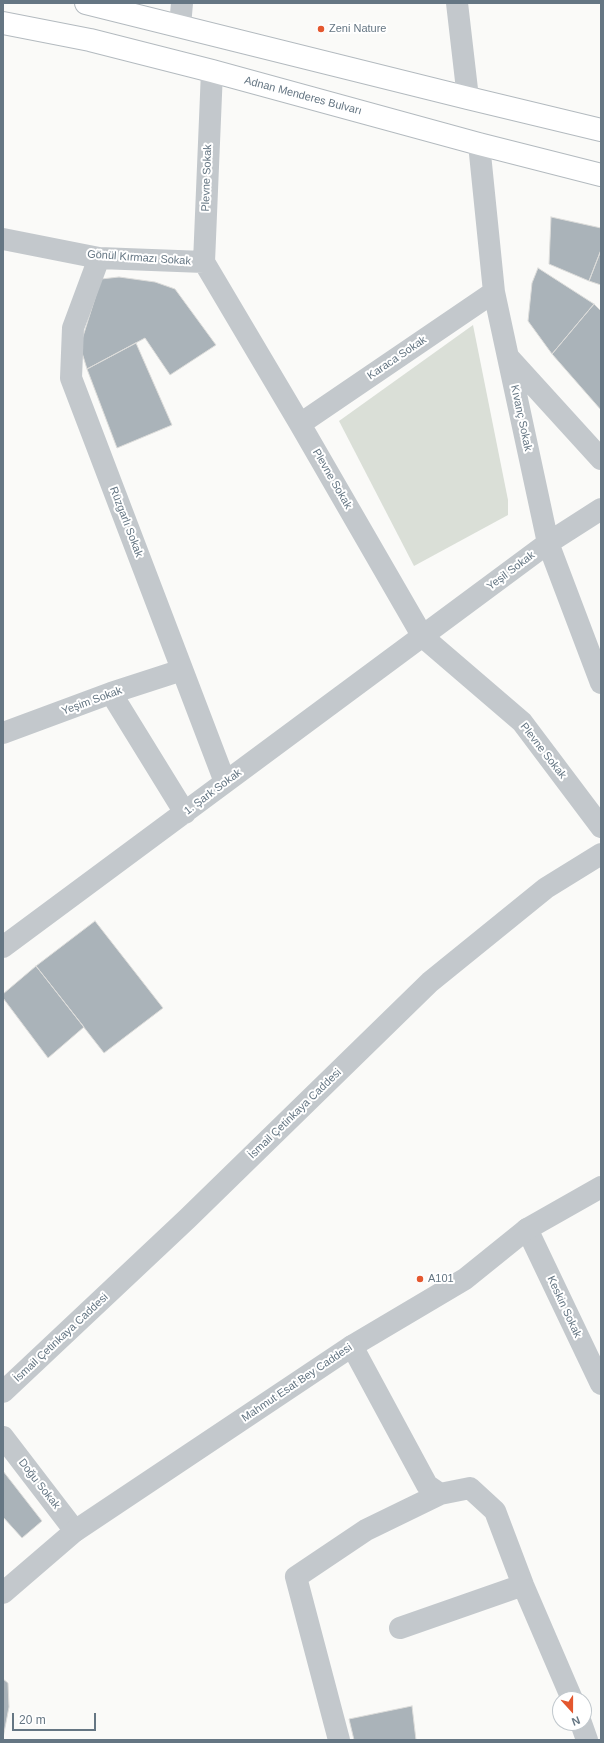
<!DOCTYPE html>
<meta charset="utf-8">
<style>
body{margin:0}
#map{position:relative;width:604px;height:1743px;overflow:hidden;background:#fafaf8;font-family:Arial,sans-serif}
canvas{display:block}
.frame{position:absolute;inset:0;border:4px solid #657683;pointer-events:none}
.north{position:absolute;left:552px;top:1691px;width:40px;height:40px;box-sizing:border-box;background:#fff;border:1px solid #c1c8cd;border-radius:50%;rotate:159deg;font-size:11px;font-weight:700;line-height:16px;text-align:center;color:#657683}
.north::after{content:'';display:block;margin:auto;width:14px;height:18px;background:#e4572e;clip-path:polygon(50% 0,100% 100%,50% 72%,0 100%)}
.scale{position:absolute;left:12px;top:1713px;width:84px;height:18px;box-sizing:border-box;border:2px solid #657683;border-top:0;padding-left:5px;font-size:12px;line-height:14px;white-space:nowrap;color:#657683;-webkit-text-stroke:3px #fff;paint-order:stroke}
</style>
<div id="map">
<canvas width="604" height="1743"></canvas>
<div class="frame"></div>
<div class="north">N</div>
<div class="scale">20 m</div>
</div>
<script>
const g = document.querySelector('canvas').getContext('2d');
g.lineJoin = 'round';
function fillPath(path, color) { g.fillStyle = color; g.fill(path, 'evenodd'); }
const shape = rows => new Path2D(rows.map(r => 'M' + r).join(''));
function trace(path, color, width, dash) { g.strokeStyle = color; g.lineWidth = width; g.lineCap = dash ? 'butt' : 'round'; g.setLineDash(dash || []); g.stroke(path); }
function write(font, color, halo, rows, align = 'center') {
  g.font = font + ' Arial,sans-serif'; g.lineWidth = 4; g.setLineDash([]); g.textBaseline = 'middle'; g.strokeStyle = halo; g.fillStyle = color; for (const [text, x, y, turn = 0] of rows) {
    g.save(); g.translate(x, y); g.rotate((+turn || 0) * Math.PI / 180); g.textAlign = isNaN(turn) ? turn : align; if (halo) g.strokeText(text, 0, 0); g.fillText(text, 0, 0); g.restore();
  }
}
fillPath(shape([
 [473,325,508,500,508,515,414,566,339,421]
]), '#dadfd7');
const building = shape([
 [551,217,601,228,601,250,589,281,549,264,551,217],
 [601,250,601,285,589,281,601,250],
 [538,268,594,304,552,354,528,321,532,283,538,268],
 [119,277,155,282,175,289,216,345,170,375,145,338,87,369,80,346,101,279,119,277],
 [594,304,601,311,601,410,552,354,594,304],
 [136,343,172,425,117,448,87,369,136,343],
 [95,921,163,1008,104,1053,36,966,95,921],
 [36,966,84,1027,48,1058,3,998,3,994,36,966],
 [3,1471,42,1521,22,1538,3,1517,3,1471],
 [3,1679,8,1683,9,1707,3,1738,3,1679],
 [412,1706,416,1740,354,1740,349,1719,412,1706]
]);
fillPath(building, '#aab3b9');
trace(building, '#dcdcda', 1);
const secondary = shape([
 [86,3,468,98,601,130],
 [3,23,90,40,212,71,479,144,601,175]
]);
trace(secondary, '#b3babf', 24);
trace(shape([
 [457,3,468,98],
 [180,26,182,3],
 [212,71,204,262,300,424,423,637,522,722,601,827],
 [479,144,494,292,548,543,601,683],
 [3,239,99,258,204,262],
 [99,258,73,328,71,378,225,782],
 [509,358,601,459],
 [300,424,494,292],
 [111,693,185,813],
 [3,733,111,693,182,670],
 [3,947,548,543,601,509],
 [527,1229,601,1384],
 [352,1346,427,1485,440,1494,470,1488,495,1511,523,1585,572,1699],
 [3,1392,187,1219,430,982,546,888,601,854],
 [3,1437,75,1531],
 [400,1628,523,1585],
 [581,1723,587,1740],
 [339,1740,296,1577,366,1530,440,1494]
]), '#c3c8cc', 22);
trace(shape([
 [3,1593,75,1531,352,1346,465,1279,527,1229,601,1187]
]), '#c3c8cc', 22);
trace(secondary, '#fff', 22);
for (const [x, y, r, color] of [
 [321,29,4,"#e4572e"],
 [420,1279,4,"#e4572e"]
]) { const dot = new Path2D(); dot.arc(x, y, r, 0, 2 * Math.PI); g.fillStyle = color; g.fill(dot); trace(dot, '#fff', 1.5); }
write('11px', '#657683', '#fff', [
 ["Zeni Nature",329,29],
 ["A101",428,1279]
], 'left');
write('11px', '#657683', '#fff', [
 ["Adnan Menderes Bulvarı",303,96,15],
 ["Plevne Sokak",207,178,-88],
 ["Gönül Kırmazı Sokak",139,258,4],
 ["Karaca Sokak",397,358,-34],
 ["Kıvanç Sokak",521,418,78],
 ["Plevne Sokak",332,479,60],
 ["Rüzgarlı Sokak",126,522,69],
 ["Yeşil Sokak",511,571,-37],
 ["Yeşim Sokak",92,701,-20],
 ["Plevne Sokak",543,751,52],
 ["1. Şark Sokak",213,792,-37],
 ["İsmail Çetinkaya Caddesi",295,1114,-44],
 ["Keskin Sokak",564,1307,65],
 ["İsmail Çetinkaya Caddesi",61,1338,-43],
 ["Mahmut Esat Bey Caddesi",297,1383,-34],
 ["Doğu Sokak",39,1484,52]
]);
</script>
